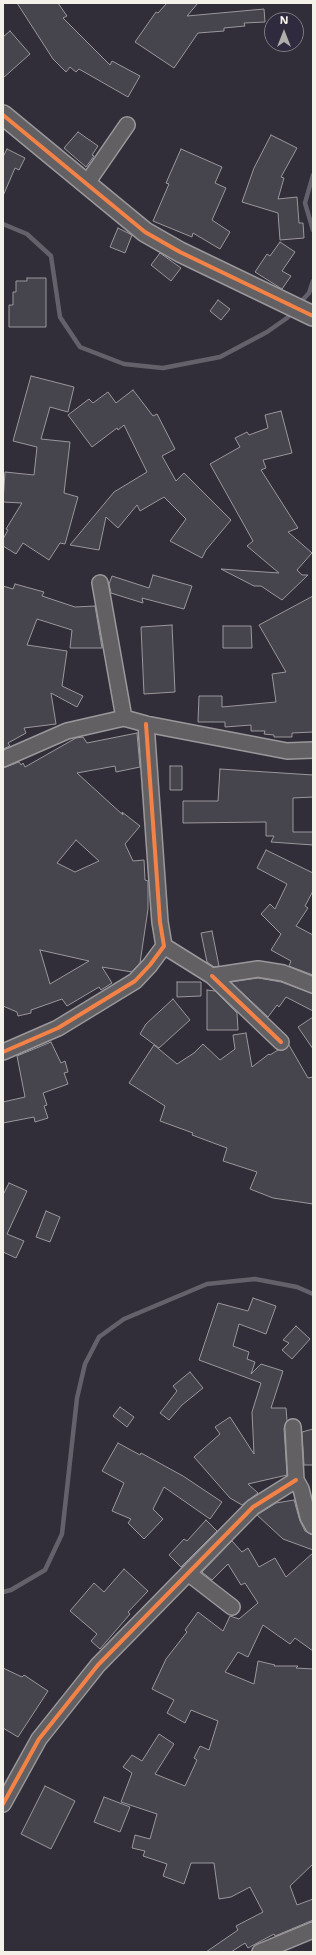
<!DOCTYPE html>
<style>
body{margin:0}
#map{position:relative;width:316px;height:1955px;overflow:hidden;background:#312e39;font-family:"Shantell Sans",sans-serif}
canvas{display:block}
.frame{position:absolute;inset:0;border:4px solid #f4f1e8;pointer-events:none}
.north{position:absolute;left:264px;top:12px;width:40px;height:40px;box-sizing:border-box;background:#2f2a3d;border:1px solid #7e7a81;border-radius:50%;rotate:0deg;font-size:11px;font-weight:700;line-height:16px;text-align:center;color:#f4f1e8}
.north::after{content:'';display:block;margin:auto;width:14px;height:18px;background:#b0adab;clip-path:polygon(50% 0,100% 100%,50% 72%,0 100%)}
</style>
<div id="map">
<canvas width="316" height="1955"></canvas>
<div class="frame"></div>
<div class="north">N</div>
</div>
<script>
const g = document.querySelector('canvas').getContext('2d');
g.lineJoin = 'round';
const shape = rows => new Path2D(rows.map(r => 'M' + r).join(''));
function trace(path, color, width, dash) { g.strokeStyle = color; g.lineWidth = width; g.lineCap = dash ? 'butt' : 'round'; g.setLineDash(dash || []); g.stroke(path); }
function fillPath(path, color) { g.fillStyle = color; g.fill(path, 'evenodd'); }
trace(shape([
 [313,175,305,203,313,230],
 [3,224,27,234,51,256,60,317,80,347,124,364,163,368,220,357,267,332,287,318,293,311],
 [298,305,309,293,313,281],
 [3,1592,11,1590,45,1570,62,1534,77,1398,85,1364,99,1337,124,1319,207,1284,255,1279,297,1287,313,1294]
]), '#65616b', 4.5);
const building = shape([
 [17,3,58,3,67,16,63,18,110,65,112,61,140,76,128,97,79,69,76,72,70,67,66,72,53,59,17,3],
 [167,3,198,3,187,16,264,9,265,22,244,23,245,26,224,28,224,31,198,33,174,68,135,42,156,12,158,13,167,3],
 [10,31,30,54,3,78,3,37,10,31],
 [78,132,98,146,92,155,94,156,86,167,64,148,78,132],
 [271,135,297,148,281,177,284,178,278,199,297,197,299,223,303,223,304,238,280,240,278,213,242,202,254,168,271,135],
 [7,149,25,158,19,170,15,168,3,196,3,157,7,149],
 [181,149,222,167,215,183,226,188,212,220,230,232,220,249,193,233,192,237,153,221,169,184,166,183,181,149],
 [118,228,132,235,125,253,110,247,118,228],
 [280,242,295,252,282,271,291,276,282,289,255,272,267,254,270,256,280,242],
 [160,253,181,268,171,281,151,265,160,253],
 [27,278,46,278,46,327,9,327,9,305,13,305,13,292,16,292,16,281,27,281,27,278],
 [218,300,230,309,221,320,210,311,218,300],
 [31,376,74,387,68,412,50,407,41,439,70,442,64,493,78,497,65,544,60,543,49,560,23,543,16,554,3,546,3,539,8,530,6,529,22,503,3,502,5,472,34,475,37,447,13,441,31,376],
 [133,390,153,416,157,414,175,449,162,456,176,481,184,473,231,520,206,550,202,558,170,541,186,519,164,497,140,511,137,505,118,528,106,517,99,550,70,545,114,492,147,472,124,425,118,430,117,428,92,447,68,415,89,399,93,403,108,392,116,403,133,390],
 [281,411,292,453,263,460,266,468,261,470,298,528,288,532,312,553,297,570,302,575,308,575,282,600,261,586,254,586,221,569,279,573,247,546,253,541,210,464,240,447,235,438,247,432,249,435,268,428,265,415,281,411],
 [153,575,192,586,184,609,142,598,143,603,111,593,109,584,112,576,149,588,153,575],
 [15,584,44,592,42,596,75,607,95,606,102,648,70,648,72,630,37,619,27,645,67,651,62,686,83,696,77,707,51,693,56,724,24,728,26,733,8,743,10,746,3,749,3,586,13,589,15,584],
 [313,596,313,732,292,733,292,737,274,737,274,735,264,734,265,731,251,731,251,725,225,727,225,722,198,722,199,696,222,696,222,707,276,702,272,674,286,672,259,625,313,596],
 [172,625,175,692,144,694,141,627,172,625],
 [223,626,251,626,252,648,223,648,223,626],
 [137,733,140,767,116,772,115,766,77,773,123,815,122,812,140,826,125,844,133,861,144,860,145,880,148,881,148,909,140,963,132,972,102,967,112,983,101,990,99,987,67,1006,62,999,31,1010,31,1013,18,1016,17,1012,3,1006,3,768,19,762,21,765,23,763,25,767,76,738,83,737,87,743,137,733],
 [76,840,99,861,75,872,57,863,76,840],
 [40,950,89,961,50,984,40,950],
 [170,766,182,766,182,790,170,790,170,766],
 [220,769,313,775,313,797,293,798,293,832,313,832,313,845,271,842,274,836,266,836,266,822,183,823,183,801,218,801,220,769],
 [266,850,313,873,313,891,305,906,308,908,296,926,313,935,313,975,289,966,291,961,271,950,281,934,261,914,270,904,275,909,287,884,257,868,266,850],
 [212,931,219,966,214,967,207,962,201,933,212,931],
 [258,978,281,982,313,994,313,1011,286,997,279,1007,277,1005,268,1017,231,982,258,978],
 [177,982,201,982,201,996,177,997,177,982],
 [207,990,215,991,237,1013,238,1030,207,1030,207,990],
 [173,999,190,1020,159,1048,140,1034,146,1024,173,999],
 [313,1017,313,1049,298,1027,313,1017],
 [246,1033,252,1067,269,1054,270,1055,278,1050,284,1050,289,1045,308,1078,313,1077,313,1204,273,1198,250,1189,257,1172,223,1161,227,1148,192,1135,193,1133,160,1121,165,1106,129,1083,154,1045,177,1064,194,1053,203,1044,220,1060,235,1049,233,1035,246,1033],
 [51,1042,61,1063,65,1061,68,1072,64,1073,68,1084,43,1093,47,1105,44,1106,48,1118,35,1122,34,1117,3,1123,3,1102,25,1097,17,1056,51,1042],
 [9,1183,27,1191,7,1234,24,1241,16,1258,3,1252,3,1195,9,1183],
 [46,1211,60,1217,50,1242,36,1237,46,1211],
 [253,1298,276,1306,266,1334,239,1324,233,1346,249,1352,247,1359,255,1362,251,1374,261,1364,283,1371,271,1408,286,1408,287,1421,284,1428,287,1475,248,1484,258,1493,242,1505,230,1498,194,1457,220,1434,215,1427,230,1417,254,1454,252,1412,261,1383,199,1360,218,1303,248,1311,253,1298],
 [296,1326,310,1339,292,1359,282,1350,289,1343,283,1340,296,1326],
 [190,1372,203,1388,182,1405,169,1420,160,1413,177,1391,173,1386,190,1372],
 [120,1407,134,1417,127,1427,113,1416,120,1407],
 [313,1429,313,1465,304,1465,302,1432,313,1429],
 [118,1443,140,1455,141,1453,183,1476,222,1502,210,1519,164,1487,153,1509,163,1519,144,1539,128,1523,131,1519,112,1511,124,1483,102,1471,118,1443],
 [294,1500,300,1521,305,1531,313,1535,313,1550,283,1539,257,1515,276,1503,294,1500],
 [206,1520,217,1531,181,1567,169,1555,184,1539,187,1541,206,1520],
 [232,1541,242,1552,248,1548,259,1567,275,1558,286,1577,313,1553,313,1651,295,1638,290,1644,263,1625,248,1657,238,1652,225,1672,254,1684,258,1661,275,1665,274,1666,298,1666,296,1668,313,1669,313,1864,290,1886,297,1905,313,1899,313,1920,275,1936,274,1934,248,1948,245,1943,231,1952,206,1952,238,1930,236,1926,263,1912,250,1887,231,1897,219,1899,214,1863,191,1863,184,1884,163,1876,167,1864,143,1856,145,1851,132,1848,135,1835,150,1839,157,1814,121,1802,132,1773,123,1767,132,1755,142,1761,159,1734,174,1744,155,1774,185,1786,197,1760,194,1758,200,1746,209,1750,218,1721,191,1710,185,1723,167,1713,174,1700,152,1689,166,1659,187,1632,185,1630,198,1612,223,1631,230,1616,239,1619,258,1603,245,1583,241,1585,228,1564,212,1580,202,1572,232,1541],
 [124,1569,148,1591,128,1612,130,1614,100,1649,91,1641,97,1634,70,1611,94,1583,104,1592,124,1569],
 [3,1668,22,1677,24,1675,48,1691,18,1737,3,1728,3,1668],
 [45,1786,75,1801,51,1849,21,1834,45,1786],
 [104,1797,130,1807,120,1832,94,1822,104,1797]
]);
fillPath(building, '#46444c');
trace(building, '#9a989b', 1);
const minor = shape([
 [87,183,127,125],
 [100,583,124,718],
 [3,759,67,731,124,718,146,724,287,751,313,750],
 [164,946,212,976,258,969,283,973,313,985],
 [212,976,281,1042],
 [3,1052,58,1028,135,981,150,965,164,946,160,922,146,724],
 [293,1427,296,1480,301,1489,308,1517,313,1526],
 [188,1573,232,1607],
 [3,1804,39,1739,98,1665,253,1507,296,1480],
 [260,1952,313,1930]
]);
const tertiary = shape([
 [3,115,145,232,180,252,313,316]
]);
trace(minor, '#9a989b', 18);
trace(tertiary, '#9a989b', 22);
trace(minor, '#626063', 15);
trace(tertiary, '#626063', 19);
trace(shape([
 [3,115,145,232,180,252,313,316],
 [212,976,281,1042],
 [3,1052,58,1028,135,981,150,965,164,946,160,922,146,724],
 [3,1804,39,1739,98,1665,253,1507,296,1480]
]), '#f48246', 4);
</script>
